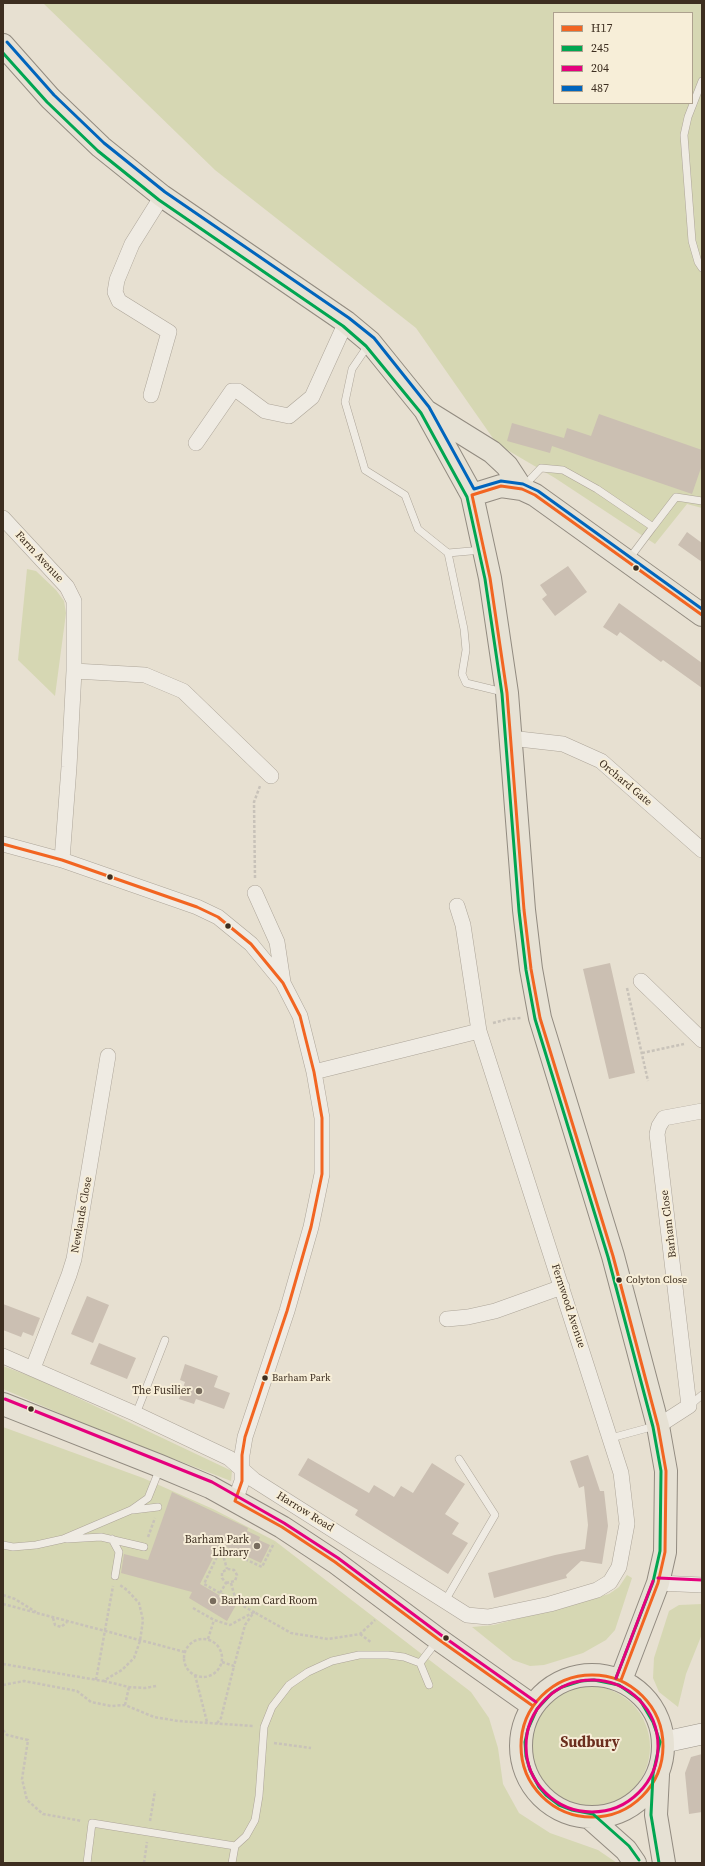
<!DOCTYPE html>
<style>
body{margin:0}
#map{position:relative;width:705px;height:1866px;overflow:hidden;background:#e7e0d1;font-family:"Source Serif 4",serif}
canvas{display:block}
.frame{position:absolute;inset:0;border:4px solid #3d2e20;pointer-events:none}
.legend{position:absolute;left:553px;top:12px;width:140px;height:92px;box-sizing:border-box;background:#f7eed8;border:1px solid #ada18e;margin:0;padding:5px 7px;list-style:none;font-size:12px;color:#3d2e20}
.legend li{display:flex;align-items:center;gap:8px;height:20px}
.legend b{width:20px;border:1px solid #ada18e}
</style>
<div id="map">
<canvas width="705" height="1866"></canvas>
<div class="frame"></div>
<ul class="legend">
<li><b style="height:5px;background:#f26522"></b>H17</li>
<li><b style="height:5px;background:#00a651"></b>245</li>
<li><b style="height:5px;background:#e5007d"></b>204</li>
<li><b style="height:5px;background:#0065bd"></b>487</li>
</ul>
</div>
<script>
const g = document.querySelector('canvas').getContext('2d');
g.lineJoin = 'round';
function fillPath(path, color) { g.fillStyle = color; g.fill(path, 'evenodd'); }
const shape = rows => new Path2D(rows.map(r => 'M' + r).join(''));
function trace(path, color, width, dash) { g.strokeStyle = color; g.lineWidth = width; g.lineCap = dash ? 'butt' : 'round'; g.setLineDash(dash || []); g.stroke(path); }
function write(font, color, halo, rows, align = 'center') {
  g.font = font + ' "Source Serif 4",serif'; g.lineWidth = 4; g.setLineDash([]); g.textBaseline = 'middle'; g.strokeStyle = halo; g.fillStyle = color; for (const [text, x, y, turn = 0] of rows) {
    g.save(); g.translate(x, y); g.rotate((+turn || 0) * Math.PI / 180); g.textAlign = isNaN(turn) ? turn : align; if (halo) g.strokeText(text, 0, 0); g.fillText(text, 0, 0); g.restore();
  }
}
fillPath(shape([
 [43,3,702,3,702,508,687,504,655,544,555,478,497,444,416,328,215,170],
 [554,13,692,13,692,103,554,103],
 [27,569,36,571,56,590,64,601,66,613,55,696,18,660],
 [3,1366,40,1380,232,1471,231,1481,94,1428,3,1389],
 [3,1427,143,1478,213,1509,275,1541,471,1692,489,1718,498,1748,503,1784,519,1813,550,1833,598,1850,617,1863,3,1863],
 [627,1575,632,1578,615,1630,606,1640,583,1653,544,1665,530,1666,513,1660,472,1627,494,1625,609,1594,619,1587],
 [702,1604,702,1634,686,1674,678,1707,659,1692,653,1678,654,1658,669,1611,679,1605],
 '528 1747a61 61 0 1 1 122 0a61 61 0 1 1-122 0Z'
]), '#d6d7b3');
fillPath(shape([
 [599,414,702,450,702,465,692,494,552,446,550,453,507,441,512,423,564,438,567,428,591,436],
 [687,532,702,543,702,562,678,545],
 [568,566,587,592,555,616,542,599,547,595,540,585],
 [619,603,702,663,702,688,663,660,661,662,620,632,617,636,603,627],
 [610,963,635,1073,609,1079,583,969],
 [87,1296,109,1305,93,1343,71,1334],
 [3,1304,40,1318,33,1336,23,1332,21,1337,3,1330],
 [99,1343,136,1358,127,1379,90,1364],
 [185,1364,218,1376,214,1387,230,1393,224,1409,196,1399,194,1404,179,1399,185,1382,180,1380],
 [588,1455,600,1491,604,1491,608,1526,602,1564,581,1561,566,1575,567,1578,494,1598,488,1573,555,1555,585,1549,588,1525,584,1486,579,1488,570,1461],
 [308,1458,369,1493,374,1485,394,1497,401,1486,413,1493,432,1463,465,1484,445,1514,459,1523,452,1534,468,1543,448,1574,355,1515,358,1510,298,1475],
 [172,1492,248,1528,247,1531,260,1537,259,1540,270,1545,261,1563,220,1544,200,1584,236,1605,227,1621,189,1598,192,1592,121,1573,124,1554,148,1560],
 [702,1754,702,1812,689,1814,685,1773,691,1757]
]), '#cbbfb2');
const lane = shape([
 [702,81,688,117,684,135,692,241,698,262,702,268],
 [369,344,352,369,345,402,365,470,405,495,418,529,448,553,464,629,466,650,462,674,466,683,503,692],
 [523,487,541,468,563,470,597,489,653,527,629,559],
 [653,527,676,497,702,501],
 [448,553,482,550],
 [689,1406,702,1395],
 [136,1414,165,1340],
 [611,1438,655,1426],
 [133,1510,158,1507],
 [67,1539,101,1537,144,1547],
 [112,1539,119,1552,115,1576],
 [3,1545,13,1547,36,1545,63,1539,131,1510,148,1498,160,1468],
 [445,1601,495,1515,459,1459],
 [420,1663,429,1685],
 [87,1863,92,1823,235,1846],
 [232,1863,235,1846,246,1836,255,1820,259,1796,264,1727,272,1707,289,1685,308,1672,332,1661,359,1655,388,1655,404,1657,420,1663,437,1641]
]);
const street = shape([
 [151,395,169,332,119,301,115,292,117,280,132,244,162,196],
 [196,443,232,391,238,391,265,411,289,416,312,397,346,322],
 [3,518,67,587,74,601,74,671,69,767,62,860],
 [74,671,145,675,183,691,271,776],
 [510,738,563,744,601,761,702,850],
 [3,844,62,860,197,907,218,917,251,944,283,983,300,1016,314,1072,322,1118,322,1174,311,1227,287,1311,245,1437,242,1455,242,1481,235,1501],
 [255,893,277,942,283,982],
 [641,981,702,1040],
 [314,1072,479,1031],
 [447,1319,468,1317,495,1311,562,1287],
 [3,1356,136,1414,229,1458,254,1480,467,1615,488,1617,550,1604,597,1590,610,1582,619,1567,627,1524,621,1473,479,1031,463,925,457,906],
 [33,1368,69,1275,74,1259,108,1056],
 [658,1426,689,1406,657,1134,659,1126,664,1118,702,1111],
 [658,1583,702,1585]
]);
const secondary = shape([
 [665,1742,702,1734]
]);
const primary = shape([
 [3,45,50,98,101,147,162,196,346,322,370,342,425,410,472,495,490,578,507,693,524,910,531,969,540,1018,613,1256,658,1426,666,1471,665,1552,658,1583,621,1680],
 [426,411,492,452,507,466,522,489],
 [472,495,501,486,522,489,535,495,702,615],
 [3,1404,160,1466,210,1487,282,1527,335,1562,438,1639,533,1706],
 '521 1746a71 71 0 1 1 142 0a71 71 0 1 1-142 0Z',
 [658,1775,656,1815,664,1863],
 [590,1818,626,1850,635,1863]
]);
trace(lane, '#ada599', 8);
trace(street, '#ada599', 16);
trace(secondary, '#9c958a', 22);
trace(primary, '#928b80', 24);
trace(shape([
 [255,878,254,802,260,786],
 [627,988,648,1081],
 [493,1023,508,1019,521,1018],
 [642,1053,684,1044],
 [148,1537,155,1518],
 [221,1548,227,1569],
 [231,1583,236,1601],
 [220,1593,204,1584,221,1548,262,1567,274,1543],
 [3,1595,15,1599,36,1612],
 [3,1604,185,1652],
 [193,1608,214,1620,230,1625,254,1612,291,1633,328,1639,360,1634,375,1620],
 [53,1618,55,1625,61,1627,67,1622],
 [360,1634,372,1643],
 '184 1658a19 19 0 1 1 38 0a19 19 0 1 1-38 0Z',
 [208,1639,214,1620],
 [222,1662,234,1666,245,1625,254,1612,220,1593,226,1583,222,1578,222,1572,228,1569,234,1570,237,1575,235,1581,226,1583],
 [3,1664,103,1681,122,1670,134,1658,140,1641,143,1620,139,1603,127,1590,120,1585],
 [195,1675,207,1722],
 [96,1680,113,1586],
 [104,1681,129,1687,145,1688,156,1686],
 [3,1685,24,1681,77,1691,91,1702,111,1706,125,1705,154,1717,178,1721,254,1726],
 [125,1705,129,1687],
 [217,1723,221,1718,234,1666],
 [3,1730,7,1735,28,1740,22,1779,27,1800,43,1814,82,1821],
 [274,1743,311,1748],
 [150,1821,155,1791],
 [144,1863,147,1842]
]), '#c8c2b9', 2.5, [3, 2]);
trace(lane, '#efebe3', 7);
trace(street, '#efebe3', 15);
trace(secondary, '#efebe3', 21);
trace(primary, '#e6e1d4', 22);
trace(shape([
 [472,495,490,578,507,693,524,910,531,969,540,1018,613,1256,658,1426,666,1471,665,1552,658,1583,621,1680],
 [472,495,501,486,522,489,535,495,702,615],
 [3,844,62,860,197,907,218,917,251,944,283,983,300,1016,314,1072,322,1118,322,1174,311,1227,287,1311,245,1437,242,1455,242,1481,235,1501],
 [235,1501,282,1527,335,1562,438,1639,533,1706],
 '521 1746a71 71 0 1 1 142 0a71 71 0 1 1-142 0Z'
]), '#f26522', 3);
trace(shape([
 [3,53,47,102,98,151,159,200,343,326,366,346,421,413,467,497,485,579,502,694,519,911,526,970,535,1019,608,1257,653,1427,661,1471,660,1551,653,1582,616,1678],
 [639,1860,629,1846,593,1814,572,1810,559,1805,546,1795,539,1787,530,1770,526,1756,525,1742,528,1729,537,1709,552,1693,562,1687,581,1681,594,1680,619,1685,640,1700,653,1722,660,1742,653,1774,651,1815,659,1863]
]), '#00a651', 3);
trace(shape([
 [5,1399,212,1482,284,1523,338,1558,441,1635,536,1702],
 [658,1578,702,1580],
 [616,1678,653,1581],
 '526 1746a66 66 0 1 1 132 0a66 66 0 1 1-132 0Z'
]), '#e5007d', 3);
trace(shape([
 [7,42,54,95,104,143,165,192,349,318,374,338,429,407,474,489,501,481,523,484,538,491,702,609]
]), '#0065bd', 3);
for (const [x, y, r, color] of [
 [636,568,3.5,"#3d2e20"],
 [110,877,3.5,"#3d2e20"],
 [228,926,3.5,"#3d2e20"],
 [619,1280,3.5,"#3d2e20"],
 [265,1378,3.5,"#3d2e20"],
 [199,1391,4,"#786c5e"],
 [31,1409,3.5,"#3d2e20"],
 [257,1546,4,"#786c5e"],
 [213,1601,4,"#786c5e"],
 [446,1638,3.5,"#3d2e20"]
]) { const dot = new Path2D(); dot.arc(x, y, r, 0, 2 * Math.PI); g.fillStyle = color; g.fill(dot); trace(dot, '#f7eed8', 1.5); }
write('10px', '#3d2e20', '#f7eed8', [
 ["Colyton Close",626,1280],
 ["Barham Park",272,1378]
], 'left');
write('11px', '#3d2e20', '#f7eed8', [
 ["Farm Avenue",39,557,47],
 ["Orchard Gate",625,783,40],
 ["Newlands Close",82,1215,-80],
 ["Barham Close",669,1224,-97],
 ["Fernwood Avenue",568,1306,72],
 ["Harrow Road",305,1512,32]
]);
write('11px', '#3d2e20', '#f7eed8', [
 ["The Fusilier",191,1391],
 ["Barham Park",249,1540],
 ["Library",249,1553],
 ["Barham Card Room",221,1601,"left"]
], 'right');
write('bold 15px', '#6b2e1e', '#f7eed8', [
 ["Sudbury",590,1743]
]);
</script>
